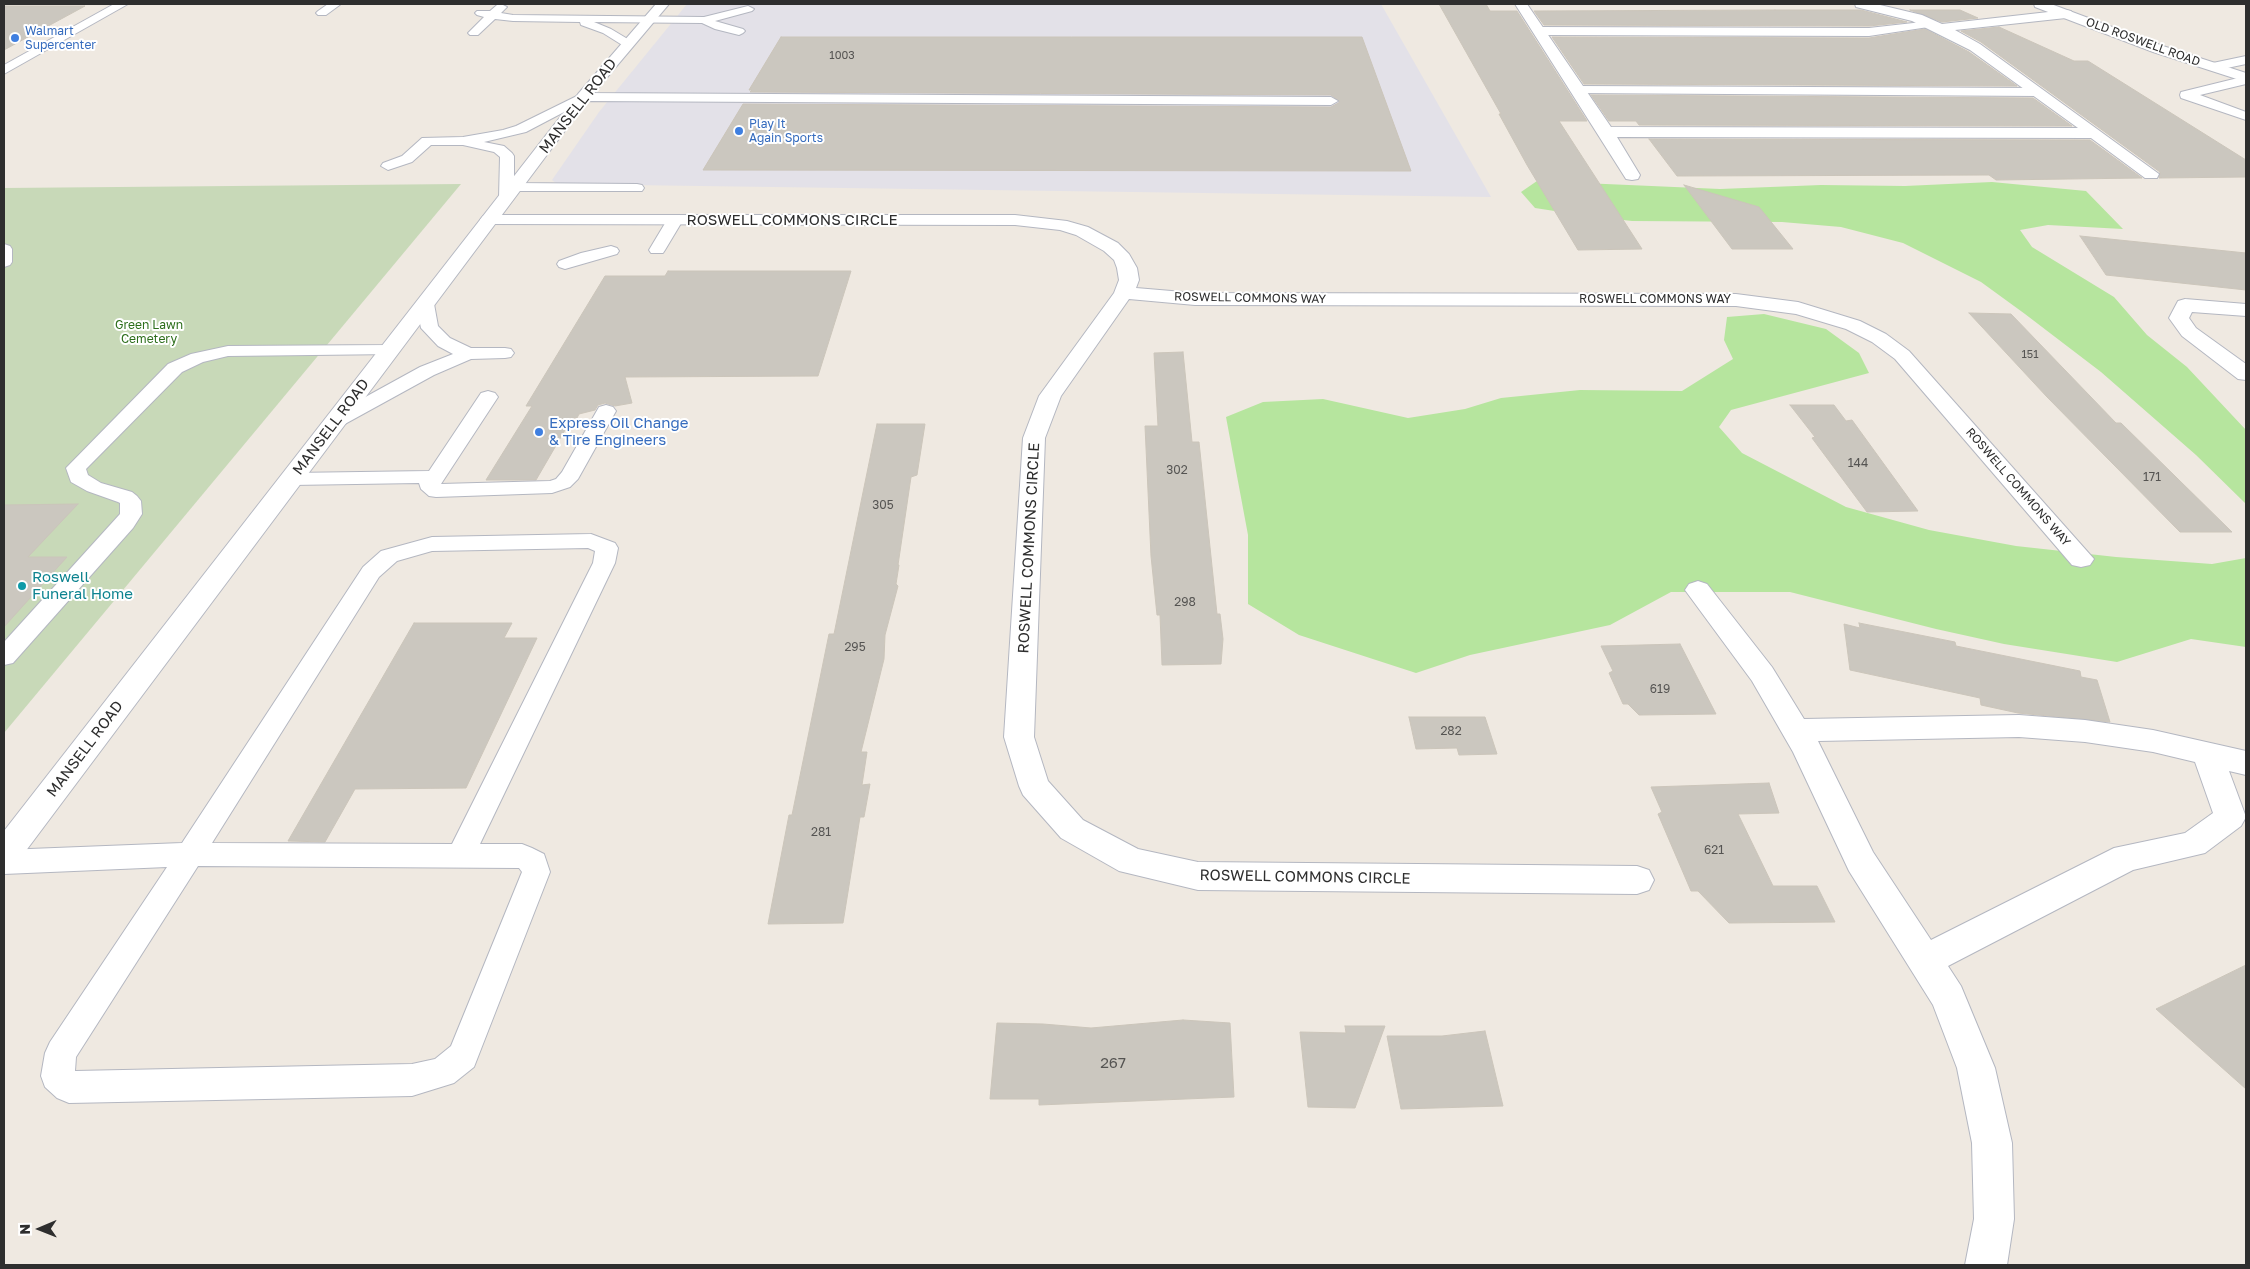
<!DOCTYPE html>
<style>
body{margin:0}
#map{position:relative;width:2250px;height:1269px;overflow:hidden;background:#efe9e1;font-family:"Golos Text",sans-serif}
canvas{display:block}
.frame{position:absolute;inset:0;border:5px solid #2e2e2e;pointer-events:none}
.north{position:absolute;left:15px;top:1204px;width:50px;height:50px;-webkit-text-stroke:4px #fff;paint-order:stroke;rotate:269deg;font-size:14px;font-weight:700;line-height:20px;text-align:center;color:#2e2e2e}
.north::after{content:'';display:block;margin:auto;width:18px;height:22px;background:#2e2e2e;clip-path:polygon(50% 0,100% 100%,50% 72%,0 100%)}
</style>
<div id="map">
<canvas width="2250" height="1269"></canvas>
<div class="frame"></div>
<div class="north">N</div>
</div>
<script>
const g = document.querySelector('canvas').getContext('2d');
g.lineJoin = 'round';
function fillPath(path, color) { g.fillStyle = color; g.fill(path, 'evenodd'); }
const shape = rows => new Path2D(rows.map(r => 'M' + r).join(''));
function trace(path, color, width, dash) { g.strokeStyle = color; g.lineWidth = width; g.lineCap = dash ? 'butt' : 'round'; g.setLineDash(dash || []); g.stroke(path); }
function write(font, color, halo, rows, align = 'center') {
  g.font = font + ' "Golos Text",sans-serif'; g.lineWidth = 4; g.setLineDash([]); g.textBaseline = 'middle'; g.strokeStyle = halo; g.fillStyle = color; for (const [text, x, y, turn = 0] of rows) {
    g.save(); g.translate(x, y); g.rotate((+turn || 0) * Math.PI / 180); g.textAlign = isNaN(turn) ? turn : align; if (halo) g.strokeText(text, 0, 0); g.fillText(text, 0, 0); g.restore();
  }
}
fillPath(shape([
 [687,4,1381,4,1491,197,557,184,552,180,599,112]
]), '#e3e1e8');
fillPath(shape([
 [1537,181,1720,189,1821,185,1905,186,1992,182,2086,191,2123,229,2048,225,2020,230,2032,247,2114,297,2147,335,2187,367,2246,430,2246,504,2196,455,2101,372,2025,314,1981,282,1903,243,1841,227,1782,222,1632,221,1587,216,1535,208,1521,192],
 [1764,314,1826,329,1859,353,1869,373,1731,410,1719,427,1742,453,1846,507,1929,530,2016,546,2116,557,2212,564,2246,558,2246,647,2191,639,2117,662,2004,644,1936,629,1790,592,1671,592,1610,625,1470,655,1416,673,1299,635,1248,604,1248,535,1226,417,1263,402,1323,399,1408,418,1465,409,1501,398,1580,390,1682,391,1733,359,1724,340,1727,317]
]), '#b6e59e');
fillPath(shape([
 [461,184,4,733,4,188]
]), '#c8d9b8');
const building = shape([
 [1439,4,1486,4,1490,11,1517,11,1587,121,1559,121,1642,249,1578,250,1527,165,1499,114,1501,114,1439,4],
 [4,6,85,6,4,50,4,6],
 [1775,10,1861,10,1907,22,1869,26,1544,25,1534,11,1775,10],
 [1910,10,1960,10,1978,18,1942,22,1910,10],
 [1999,27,2074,61,2088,61,2246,160,2246,177,2159,178,2160,172,1981,42,1961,31,1999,27],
 [1925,29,1969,52,2017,86,1584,84,1552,37,1869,38,1925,29],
 [781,37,1362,37,1411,171,703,170,743,104,1331,107,1340,102,1331,95,750,92,752,90,749,90,781,37],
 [1591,95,2033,98,2072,126,1639,125,1636,121,1609,121,1591,95],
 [1649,139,2090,140,2142,178,1996,180,1989,175,1677,176,1649,139],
 [1684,185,1759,207,1793,249,1732,249,1684,185],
 [2080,236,2246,253,2246,290,2106,275,2080,236],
 [668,271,851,271,818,376,625,377,632,403,615,406,605,403,598,405,595,410,579,414,577,418,572,418,536,480,486,480,532,406,526,406,605,276,665,276,668,271],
 [1969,313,2011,314,2116,423,2121,423,2232,532,2180,532,2047,397,1969,313],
 [1183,352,1192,442,1199,442,1217,614,1220,614,1223,639,1221,664,1162,665,1160,615,1157,615,1151,556,1145,426,1158,426,1154,353,1183,352],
 [1790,405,1834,405,1846,421,1852,420,1918,511,1867,512,1812,438,1815,437,1790,405],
 [877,424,925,424,917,475,911,477,898,565,899,565,896,584,898,586,885,635,884,659,861,752,867,752,862,785,870,784,864,817,860,817,843,923,768,924,789,815,792,815,829,634,834,634,877,424],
 [78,504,28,557,67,557,4,627,4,505,78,504],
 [414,623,512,623,504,638,537,638,466,788,355,789,325,842,288,841,414,623],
 [1859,623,1955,642,1956,646,2080,671,2081,677,2097,680,2110,722,2018,713,1981,705,1980,698,1850,670,1844,624,1860,628,1859,623],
 [1680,644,1716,714,1639,715,1628,704,1623,704,1609,673,1613,671,1601,646,1680,644],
 [1409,717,1485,717,1497,754,1459,755,1457,748,1416,749,1409,717],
 [1769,783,1779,813,1738,814,1773,886,1817,886,1835,922,1729,923,1698,891,1691,891,1658,814,1662,812,1651,787,1769,783],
 [2246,965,2246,1089,2156,1009,2246,965],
 [1183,1020,1230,1023,1234,1097,1039,1105,1039,1099,990,1099,997,1023,1043,1024,1091,1028,1183,1020],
 [1345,1026,1385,1026,1355,1108,1308,1107,1300,1032,1346,1033,1345,1026],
 [1485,1031,1503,1106,1401,1109,1387,1036,1442,1036,1485,1031]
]);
fillPath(building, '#cbc7bf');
trace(building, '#cbc5ba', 1);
const lane = shape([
 [114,4,128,4,4,74,4,65,114,4],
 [328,4,341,4,326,15,318,15,316,13,318,11,328,4],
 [501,4,507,7,501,13,513,15,704,17,748,6,754,9,752,11,715,21,743,29,745,31,743,33,739,35,715,29,702,23,594,22,611,29,631,41,633,44,631,47,627,48,603,33,581,25,580,22,513,21,495,19,478,35,470,35,468,33,484,17,477,15,475,13,477,11,490,11,497,5,501,4],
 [1931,21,1937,24,1935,26,1869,36,1539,35,1533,31,1539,27,1869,28,1931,21],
 [2246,76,2246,84,2200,95,2246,112,2246,120,2181,98,2180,95,2181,92,2246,76],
 [1578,86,2038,88,2044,92,2038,96,1573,93,1572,90,1578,86],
 [583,93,1331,97,1338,101,1331,105,585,101,526,132,484,142,504,146,512,153,514,156,514,183,637,184,642,185,644,188,642,191,514,191,512,201,502,201,499,198,500,157,494,152,463,145,431,145,412,162,388,170,381,166,383,163,402,156,422,138,463,137,503,130,516,126,583,93],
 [675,215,680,217,683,220,665,250,663,253,651,253,649,250,667,220,670,217,675,215],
 [4,244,10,246,12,249,12,262,10,265,4,267,4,244],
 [611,246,617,248,619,251,617,254,565,269,559,267,557,264,559,261,581,253,611,246],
 [425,299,431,300,434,304,438,326,450,338,471,348,505,348,511,349,514,353,511,357,505,358,471,359,434,375,343,425,336,427,329,425,326,421,329,417,420,367,453,354,438,346,421,328,416,304,419,300,425,299],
 [390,345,396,346,399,350,396,354,228,356,203,362,182,372,86,469,88,475,101,483,132,492,137,496,141,501,142,514,133,528,13,663,4,665,4,642,120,514,120,503,118,502,87,491,71,482,66,468,168,364,191,354,228,346,390,345],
 [488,391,495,393,498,397,441,484,550,481,556,479,562,472,599,407,606,405,613,407,616,411,578,479,570,487,552,493,436,497,429,496,421,489,419,483,292,485,285,483,282,479,285,475,292,473,429,471,481,393,488,391],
 [591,534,615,543,618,548,615,563,480,844,522,844,532,848,544,854,550,872,474,1067,454,1083,412,1096,69,1103,57,1098,45,1087,41,1076,45,1053,50,1042,167,867,4,874,4,850,182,843,363,567,381,551,432,537,591,534],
 [588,548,595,551,593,563,452,844,212,843,379,577,397,561,432,551,588,548],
 [198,866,519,868,522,872,451,1046,435,1059,412,1064,75,1071,76,1057,198,866]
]);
const street = shape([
 [1515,4,1527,4,1611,127,2078,128,1970,50,1912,21,1856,7,1855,4,1876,4,1922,15,1942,24,2066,10,2071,11,2073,14,2071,17,2066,18,1955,30,1980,44,2159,174,2157,178,2145,178,2091,138,1617,137,1640,175,1638,179,1632,180,1626,179,1515,4],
 [2246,56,2246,64,2213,71,2206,67,2208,64,2246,56],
 [489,215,1015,215,1067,221,1088,227,1118,243,1129,254,1137,268,1139,280,1136,288,1195,293,1736,294,1798,302,1860,321,1886,334,1909,351,2094,559,2090,565,2081,567,2072,565,1895,359,1872,342,1846,329,1796,314,1736,306,1195,305,1129,299,1061,396,1045,438,1034,737,1048,781,1083,820,1138,849,1198,862,1637,866,1649,870,1654,880,1649,890,1637,894,1198,890,1119,871,1061,838,1023,795,1019,786,1004,737,1023,438,1039,396,1114,293,1119,280,1117,268,1114,260,1104,251,1076,235,1060,230,1015,225,483,224,480,220,483,216,489,215],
 [2185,299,2246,304,2246,316,2192,312,2189,318,2196,328,2246,364,2246,380,2238,379,2182,336,2169,318,2178,301,2185,299],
 [1698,581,1707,584,1772,667,1804,719,2019,715,2085,720,2153,730,2246,751,2246,775,2229,771,2246,817,2241,826,2205,853,2133,870,1948,966,1961,986,1995,1068,2012,1143,2014,1219,2007,1265,1965,1265,1974,1219,1972,1143,1957,1068,1933,1005,1849,871,1793,752,1752,681,1685,590,1689,584,1698,581],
 [2019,737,2085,742,2153,752,2195,762,2213,813,2185,833,2114,848,1931,940,1873,852,1818,741,2019,737]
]);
const secondary = shape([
 [656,4,669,4,588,100,16,864,4,868,4,831,578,94,656,4],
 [2034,4,2051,4,2163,46,2246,73,2246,82,2153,52,2035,7,2034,4]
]);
trace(lane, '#b4b7c1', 2);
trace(street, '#b4b7c1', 2);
trace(secondary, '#b4b7c1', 2);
fillPath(lane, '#fff');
fillPath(street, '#fff');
fillPath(secondary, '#fff');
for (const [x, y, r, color] of [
 [15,38,5,"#3f7fe0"],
 [739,131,5,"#3f7fe0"],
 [539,432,5,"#3f7fe0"],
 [22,586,5,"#0f9aa8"]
]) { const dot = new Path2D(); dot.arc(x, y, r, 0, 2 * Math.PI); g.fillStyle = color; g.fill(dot); trace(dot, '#fff', 2); }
write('11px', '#555452', null, [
 ["1003",842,56],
 ["151",2030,355]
]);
write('12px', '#366cbe', '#fff', [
 ["Walmart",25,31],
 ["Supercenter",25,45],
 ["Play It",749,124],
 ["Again Sports",749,138]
], 'left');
write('12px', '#2e2e2e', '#fff', [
 ["OLD ROSWELL ROAD",2143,42,20],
 ["ROSWELL COMMONS WAY",1250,298,1],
 ["ROSWELL COMMONS WAY",1655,299],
 ["ROSWELL COMMONS WAY",2018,487,49]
]);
write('12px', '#2c6e1b', '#fff', [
 ["Green Lawn",149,325],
 ["Cemetery",149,339]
]);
write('12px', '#555452', null, [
 ["144",1858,463],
 ["302",1177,470],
 ["171",2152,477],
 ["305",883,505],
 ["298",1185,602],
 ["295",855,647],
 ["619",1660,689],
 ["282",1451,731],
 ["281",821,832],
 ["621",1714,850]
]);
write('15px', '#2e2e2e', '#fff', [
 ["MANSELL ROAD",578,106,-52],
 ["ROSWELL COMMONS CIRCLE",792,220],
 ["MANSELL ROAD",331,427,-53],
 ["ROSWELL COMMONS CIRCLE",1029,548,-87],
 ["MANSELL ROAD",85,749,-53],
 ["ROSWELL COMMONS CIRCLE",1305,877,1]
]);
write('15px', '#366cbe', '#fff', [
 ["Express Oil Change",549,423],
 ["& Tire Engineers",549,440]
], 'left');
write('15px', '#0d838f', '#fff', [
 ["Roswell",32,577],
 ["Funeral Home",32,594]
], 'left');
write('15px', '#555452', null, [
 ["267",1113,1063]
]);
</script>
